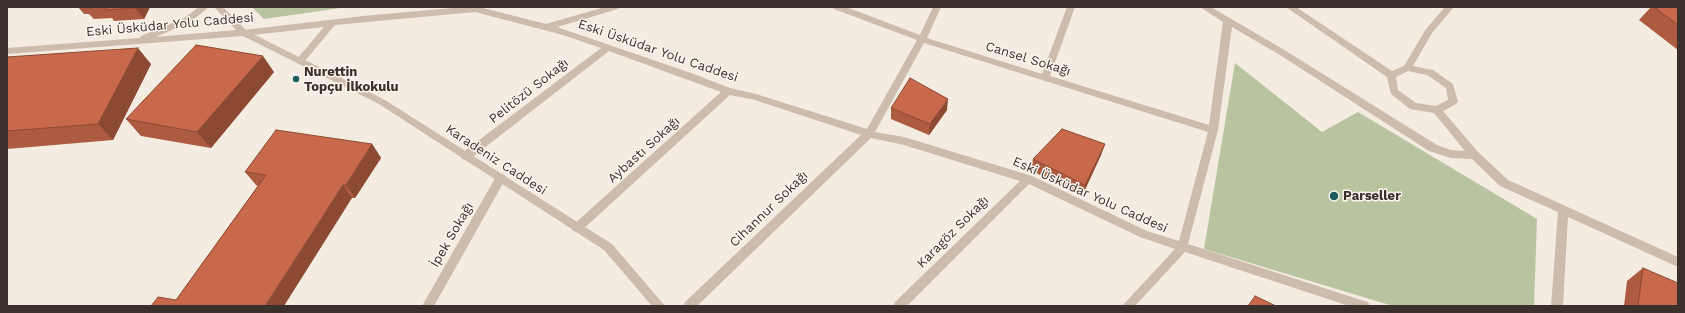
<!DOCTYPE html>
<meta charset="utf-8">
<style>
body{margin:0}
#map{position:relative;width:1685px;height:313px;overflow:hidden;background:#f4ebe1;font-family:"Work Sans",sans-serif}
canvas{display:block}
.frame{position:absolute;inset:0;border:8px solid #3b302b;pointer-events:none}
</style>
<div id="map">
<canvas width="1685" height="313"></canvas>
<div class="frame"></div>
</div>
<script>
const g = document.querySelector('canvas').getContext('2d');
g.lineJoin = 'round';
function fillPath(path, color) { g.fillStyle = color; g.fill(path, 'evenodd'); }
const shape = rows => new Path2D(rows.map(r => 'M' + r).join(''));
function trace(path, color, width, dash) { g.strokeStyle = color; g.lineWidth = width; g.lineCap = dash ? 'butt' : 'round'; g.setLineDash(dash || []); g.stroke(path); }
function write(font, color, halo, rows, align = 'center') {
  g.font = font + ' "Work Sans",sans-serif'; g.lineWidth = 3; g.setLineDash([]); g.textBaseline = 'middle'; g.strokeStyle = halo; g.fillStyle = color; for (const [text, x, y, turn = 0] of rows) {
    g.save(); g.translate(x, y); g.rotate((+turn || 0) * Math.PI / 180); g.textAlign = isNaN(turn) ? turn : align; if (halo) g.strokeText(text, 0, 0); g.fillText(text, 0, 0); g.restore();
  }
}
fillPath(shape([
 [252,7,348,7,264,19],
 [1235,63,1322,132,1358,112,1537,219,1534,306,1393,306,1204,249]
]), '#b8c4a0');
fillPath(shape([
 [464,7,479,7,546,24,605,7,619,7,618,9,557,27,691,73,730,88,756,94,867,129,917,40,834,9,833,7,846,7,920,35,933,7,941,7,927,38,1042,74,1067,7,1075,7,1050,76,1209,125,1223,22,1200,7,1211,7,1286,51,1437,145,1451,150,1465,151,1434,113,1410,109,1391,94,1387,77,1286,7,1296,7,1392,71,1404,66,1426,29,1445,7,1454,7,1432,33,1413,66,1433,70,1453,84,1458,102,1456,104,1443,111,1478,152,1508,180,1678,257,1678,267,1568,217,1563,306,1551,306,1558,212,1500,186,1472,159,1451,158,1429,151,1280,55,1232,27,1218,130,1188,244,1364,301,1368,302,1370,306,1349,306,1185,252,1135,306,1122,306,1175,249,1140,237,1029,184,907,306,893,306,895,302,1020,181,904,145,871,138,697,306,683,306,685,302,861,135,755,100,730,95,581,231,577,232,573,231,572,228,573,225,721,92,609,51,470,159,466,160,462,159,461,156,462,153,601,48,563,35,475,12,335,25,303,63,300,64,297,63,295,61,297,59,324,27,244,36,240,33,244,30,363,16,464,7],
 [924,43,1208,132,1179,241,1147,231,1032,176,904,137,875,132,924,43],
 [1408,71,1427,75,1446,88,1448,100,1436,106,1416,103,1398,90,1396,77,1408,71],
 [501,174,505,175,506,178,434,306,422,306,497,175,501,174]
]), '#cdbbac');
fillPath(shape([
 [199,7,209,7,190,22,156,37,236,30,214,7,223,7,247,31,385,100,612,244,665,306,652,306,604,250,379,104,243,36,7,54,7,48,140,38,141,36,184,18,199,7]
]), '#cdbbac');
fillPath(shape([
 [78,7,150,7,144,19,114,21,112,18,94,19,89,14,84,14],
 [1651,7,1678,7,1678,50,1639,20],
 [7,57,151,64,113,140,7,149],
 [274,72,211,148,141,136,126,119],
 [891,108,947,110,929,135,891,119],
 [372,144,381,158,355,198,352,198,176,300,258,186,256,185,245,172],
 [1105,144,1101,155,1082,196,1030,170,1033,159],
 [1643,268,1678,306,1624,306,1627,281]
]), '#ac5a40');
fillPath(shape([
 [136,7,150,7,144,19,135,8],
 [138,48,151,64,113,140,98,124],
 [263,56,274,72,211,148,197,132],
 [948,99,947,110,929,135,930,124],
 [372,144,381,158,355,198,346,185],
 [1105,144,1101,155,1082,196,1085,185],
 [343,185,352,198,284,306,265,306]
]), '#8c4a34');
const building = shape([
 [85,7,98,7,85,8,85,7],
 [107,7,136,7,135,8,105,10,107,7],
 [1654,7,1678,7,1678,25,1654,7],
 [196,45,263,56,197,132,126,119,196,45],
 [138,48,98,124,7,131,7,57,138,48],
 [910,78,948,99,930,124,891,108,910,78],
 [1062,129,1105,144,1085,185,1033,159,1062,129],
 [276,130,372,144,346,185,343,185,265,306,151,306,158,297,176,300,266,175,245,172,276,130],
 [1643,268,1678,283,1678,306,1638,306,1643,268],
 [1255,296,1276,306,1248,306,1255,296]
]);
fillPath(building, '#c8694b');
trace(building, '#8c4a34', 1);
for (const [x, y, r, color] of [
 [296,79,4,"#1f5a5e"],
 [1334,196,5,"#1f5a5e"]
]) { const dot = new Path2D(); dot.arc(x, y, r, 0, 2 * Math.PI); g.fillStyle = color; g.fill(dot); trace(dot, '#fbf5ee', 1.5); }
write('13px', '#3b302b', '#fbf5ee', [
 ["Eski Üsküdar Yolu Caddesi",170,25,-5],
 ["Eski Üsküdar Yolu Caddesi",658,51,19],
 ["Cansel Sokağı",1028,59,17],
 ["Pelitözü Sokağı",529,91,-38],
 ["Aybastı Sokağı",644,150,-42],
 ["Karadeniz Caddesi",496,160,33],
 ["Eski Üsküdar Yolu Caddesi",1090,195,24],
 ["Cihannur Sokağı",769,209,-44],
 ["Karagöz Sokağı",953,232,-45],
 ["İpek Sokağı",452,235,-60]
]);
write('bold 13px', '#3b302b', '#fbf5ee', [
 ["Nurettin",304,72],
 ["Topçu İlkokulu",304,87],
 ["Parseller",1343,196]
], 'left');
</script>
